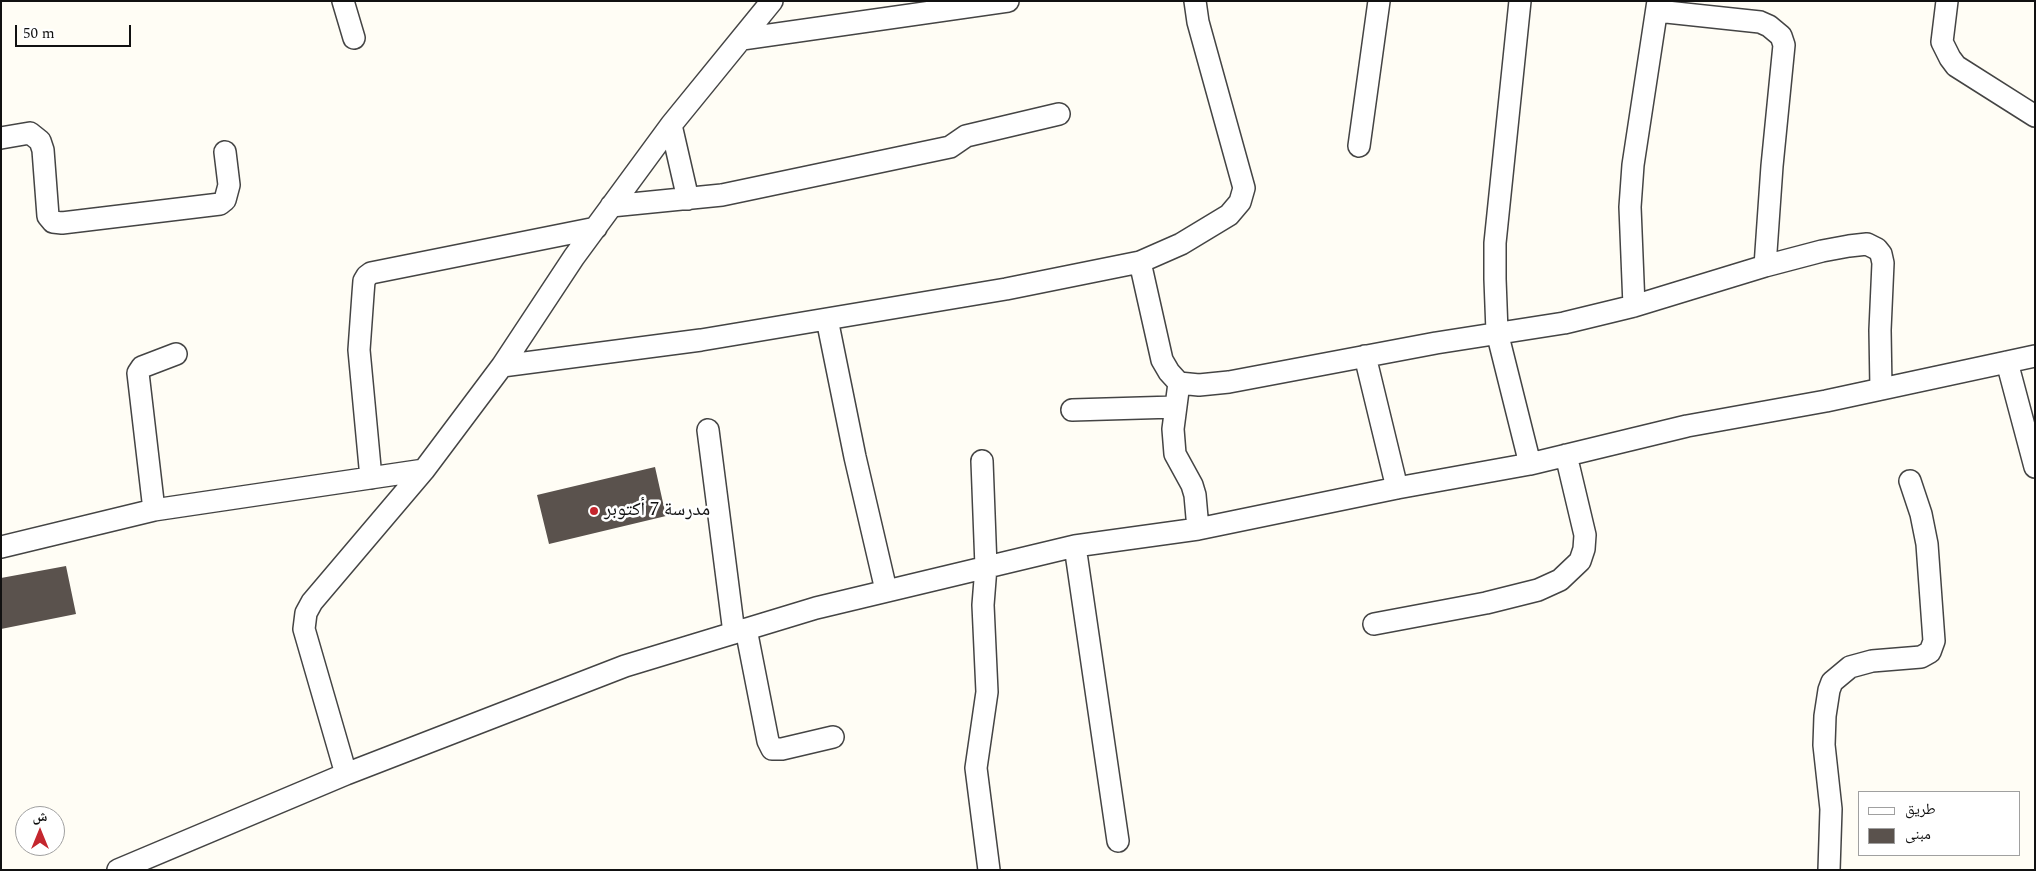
<!DOCTYPE html>
<meta charset="utf-8">
<style>
body{margin:0}
#map{position:relative;width:2036px;height:871px;overflow:hidden;background:#fffdf5;font-family:Spectral,"Noto Naskh Arabic",serif}
canvas{display:block}
.frame{position:absolute;inset:0;border:2px solid #111;pointer-events:none}
.legend{position:absolute;left:1858px;top:791px;width:162px;height:65px;box-sizing:border-box;background:#fff;border:1px solid #a0a0a0;margin:0;padding:6px 9px;list-style:none;font-size:15px;color:#111}
.legend li{display:flex;align-items:center;gap:10px;height:25px}
.legend b{width:25px;border:1px solid #a0a0a0}
.north{position:absolute;left:15px;top:806px;width:50px;height:50px;box-sizing:border-box;background:#fff;border:1px solid #a0a0a0;border-radius:50%;rotate:0deg;font-size:14px;font-weight:700;line-height:20px;text-align:center;color:#111}
.north::after{content:'';display:block;margin:auto;width:18px;height:22px;background:#c4262e;clip-path:polygon(50% 0,100% 100%,50% 72%,0 100%)}
.scale{position:absolute;left:15px;top:25px;width:116px;height:22px;box-sizing:border-box;border:2px solid #111;border-top:0;padding-left:6px;font-size:15px;line-height:18px;white-space:nowrap;color:#111;-webkit-text-stroke:4px #fff;paint-order:stroke}
</style>
<div id="map">
<canvas width="2036" height="871"></canvas>
<div class="frame"></div>
<ul class="legend">
<li><b style="height:6px;background:#fff"></b>طريق</li>
<li><b style="height:14px;background:#5a524d"></b>مبنى</li>
</ul>
<div class="north">ش</div>
<div class="scale">50 m</div>
</div>
<script>
const g = document.querySelector('canvas').getContext('2d');
g.lineJoin = 'round';
function fillPath(path, color) { g.fillStyle = color; g.fill(path, 'evenodd'); }
const shape = rows => new Path2D(rows.map(r => 'M' + r).join(''));
function trace(path, color, width, dash) { g.strokeStyle = color; g.lineWidth = width; g.lineCap = dash ? 'butt' : 'round'; g.setLineDash(dash || []); g.stroke(path); }
function write(font, color, halo, rows, align = 'center') {
  g.font = font + ' Spectral,"Noto Naskh Arabic",serif'; g.lineWidth = 5; g.setLineDash([]); g.textBaseline = 'middle'; g.strokeStyle = halo; g.fillStyle = color; for (const [text, x, y, turn = 0] of rows) {
    g.save(); g.translate(x, y); g.rotate((+turn || 0) * Math.PI / 180); g.textAlign = isNaN(turn) ? turn : align; if (halo) g.strokeText(text, 0, 0); g.fillText(text, 0, 0); g.restore();
  }
}
fillPath(shape([
 [655,467,666,516,549,544,537,495],
 [66,566,76,614,1,629,1,578]
]), '#5a524d');
const minor = shape([
 [343,1,354,38],
 [1520,1,1495,243,1495,279,1497,332,1530,464],
 [1947,1,1942,42,1950,58,1956,66,2035,116],
 [1657,11,1760,22,1769,26,1781,36,1784,45,1772,166,1765,266],
 [742,39,1008,1],
 [671,125,688,199],
 [1,138,30,133,40,141,43,150,48,216,53,222,62,223,220,204,225,200,229,185,225,152],
 [1359,146,1379,1],
 [611,206,722,195,950,147,966,136,1059,114],
 [1140,262,1162,360,1169,372,1179,383,1199,385,1229,382,1436,343,1564,323,1634,306,1765,266,1822,251,1849,246,1867,244,1877,249,1881,254,1883,263,1880,330,1881,389],
 [1634,306,1630,207,1633,165,1658,1],
 [827,319,855,457,886,590],
 [1365,356,1397,488],
 [2007,362,2035,467],
 [502,366,701,340,1006,289,1140,262,1181,244,1229,215,1240,202,1244,188,1198,22,1195,1],
 [1179,383,1173,429,1175,454,1192,485,1195,495,1198,529],
 [1072,410,1175,407],
 [708,430,734,633],
 [982,461,986,567,983,605,987,692,976,768,989,870],
 [371,478,359,350,363,294,364,281,367,276,371,273,596,228],
 [154,510,138,373,142,367,176,354],
 [1075,546,1118,841],
 [1,547,154,510,424,470],
 [1374,624,1486,603,1538,590,1560,580,1580,561,1584,549,1585,535,1566,455],
 [746,629,768,741,772,749,782,749,833,737],
 [346,774,304,629,306,613,312,602,424,470,502,366,574,257,671,125,772,1],
 [118,870,346,774,625,666,816,608,1075,546,1198,529,1397,488,1530,464,1687,426,1826,401,2035,356],
 [1829,870,1831,809,1824,745,1825,716,1829,690,1832,682,1850,667,1872,661,1921,657,1930,652,1934,641,1927,544,1921,514,1910,481]
]);
trace(minor, '#444', 24);
trace(minor, '#fff', 21);
for (const [x, y, r, color] of [
 [594,511,5,"#c4262e"]
]) { const dot = new Path2D(); dot.arc(x, y, r, 0, 2 * Math.PI); g.fillStyle = color; g.fill(dot); trace(dot, '#fff', 2); }
write('19px', '#111', '#fff', [
 ["مدرسة 7 أكتوبر",604,511]
], 'left');
</script>
